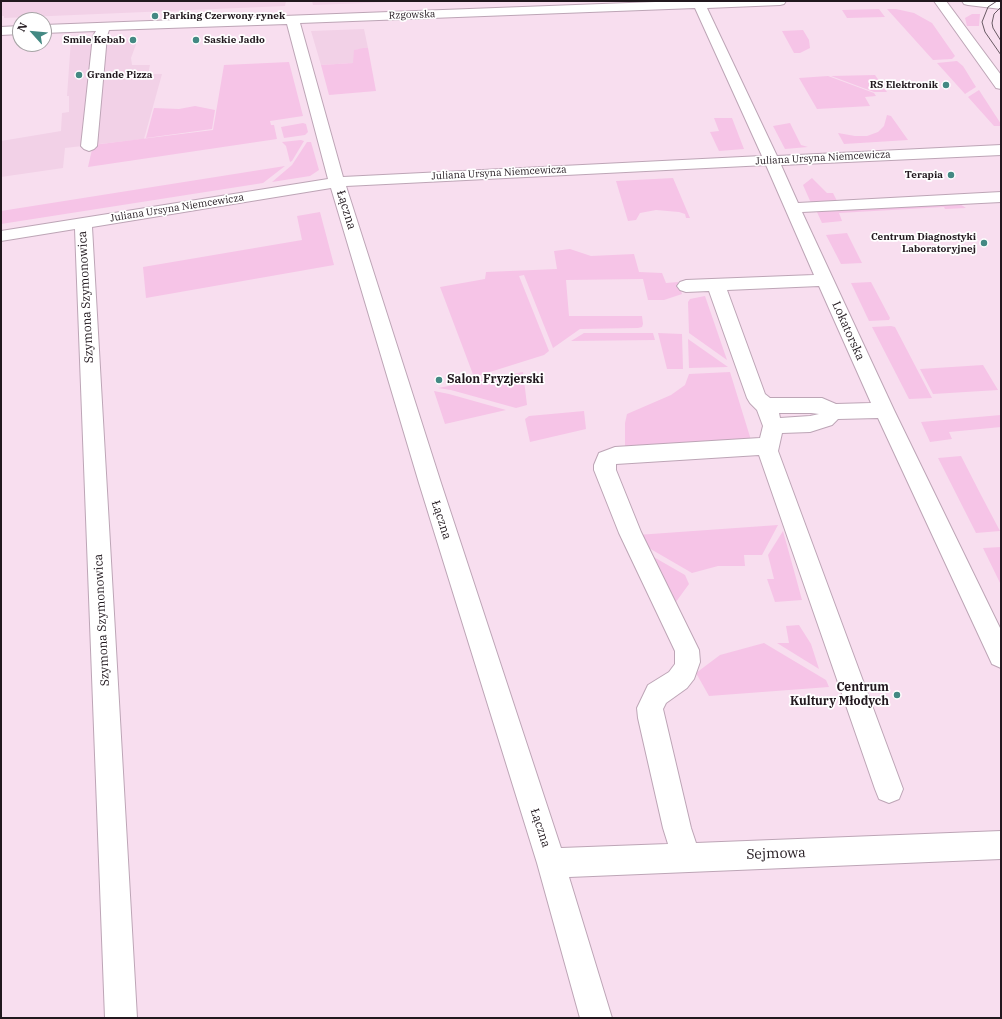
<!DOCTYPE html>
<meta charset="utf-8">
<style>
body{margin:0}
#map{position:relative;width:1002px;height:1019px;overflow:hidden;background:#f8deef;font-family:"IBM Plex Serif",serif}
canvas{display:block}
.frame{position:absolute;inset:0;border:2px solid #21181e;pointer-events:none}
.north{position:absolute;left:12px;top:12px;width:40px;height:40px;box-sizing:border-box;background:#fff;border:1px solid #a6a3a5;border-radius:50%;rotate:297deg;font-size:11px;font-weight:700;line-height:16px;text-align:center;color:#21181e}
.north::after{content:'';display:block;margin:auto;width:14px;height:18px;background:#438983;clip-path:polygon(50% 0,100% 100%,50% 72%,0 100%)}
</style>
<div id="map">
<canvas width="1002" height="1019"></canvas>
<div class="frame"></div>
<div class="north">N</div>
</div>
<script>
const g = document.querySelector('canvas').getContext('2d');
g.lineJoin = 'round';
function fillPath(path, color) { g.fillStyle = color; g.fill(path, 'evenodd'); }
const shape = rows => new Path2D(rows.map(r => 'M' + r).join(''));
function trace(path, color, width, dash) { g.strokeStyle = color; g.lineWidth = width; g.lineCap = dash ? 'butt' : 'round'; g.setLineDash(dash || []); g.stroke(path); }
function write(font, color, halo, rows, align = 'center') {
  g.font = font + ' "IBM Plex Serif",serif'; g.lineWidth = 3.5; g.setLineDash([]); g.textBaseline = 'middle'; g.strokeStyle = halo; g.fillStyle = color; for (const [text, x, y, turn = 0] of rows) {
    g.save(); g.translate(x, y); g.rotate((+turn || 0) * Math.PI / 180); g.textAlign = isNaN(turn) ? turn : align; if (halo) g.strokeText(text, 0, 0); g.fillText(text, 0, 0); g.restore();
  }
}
fillPath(shape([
 [1,1,286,1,285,6,4,18,4,16,1,16],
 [312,1,389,1,390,2,313,5],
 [364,29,368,48,354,50,354,63,321,65,311,31],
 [138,39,131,58,132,65,150,65,148,74,162,74,144,139,65,148,63,168,1,177,1,141,61,131,62,113,69,112,69,96,67,96,71,40]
]), '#f2d1e7');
fillPath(shape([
 [879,9,885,17,847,18,842,10],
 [887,9,896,9,914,13,932,23,955,56,952,59,933,60],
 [972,14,980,14,979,26,967,26,965,18],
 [803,30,809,40,810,48,800,53,794,53,782,31],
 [363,48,368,48,376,91,329,95,321,65,353,63,354,50],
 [957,61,963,66,976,87,965,94,937,63],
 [289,62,303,116,270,121,271,125,274,125,277,139,88,167,93,145,213,130,224,65],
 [875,75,887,92,874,92,831,76],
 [828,76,874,93,876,96,865,97,870,106,817,109,799,78],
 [979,90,1001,124,1001,126,994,126,968,97],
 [195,106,215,110,212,129,146,138,154,108,179,109],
 [887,115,891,116,908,140,844,144,838,133,855,136,867,136,878,132,884,126],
 [714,118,732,118,744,149,719,151,710,132,719,131],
 [303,123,306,124,308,132,305,135,284,138,281,127],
 [790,123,801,145,808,147,785,149,773,126],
 [301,140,304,141,292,161,290,162,286,146,282,142],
 [307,142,311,142,319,170,310,176,272,182,292,165],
 [285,166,263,183,1,224,1,211],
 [673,178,690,218,686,218,685,214,679,212,656,210,640,213,636,220,628,221,616,181],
 [812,178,827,193,833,193,837,201,811,203,803,185],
 [960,204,966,208,945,209,944,207,839,213,842,221,822,223,816,210],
 [320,212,334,265,146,298,143,267,302,240,297,216],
 [847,233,862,263,841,264,826,235],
 [570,249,591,256,634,254,639,272,662,273,666,283,678,282,682,294,664,300,648,300,643,279,566,280,569,316,642,316,643,324,642,327,638,328,580,329,553,348,524,275,519,276,549,351,544,355,474,377,440,287,485,279,486,272,557,269,554,251],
 [871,282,890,318,889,320,869,321,851,283],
 [705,296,727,360,689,333,688,302,690,299],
 [891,326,895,327,932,398,909,399,872,327],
 [584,333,653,333,655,340,571,341],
 [658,333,682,334,683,369,667,369],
 [688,339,728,367,689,368],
 [983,365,998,390,933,394,920,369],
 [523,372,527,405,516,408,451,390,438,388],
 [730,372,751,440,625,450,625,423,627,414,671,395,685,385,689,374],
 [434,391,449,394,506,410,445,424],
 [584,411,586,429,530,442,525,419,529,416],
 [1001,415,1001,427,949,432,952,439,930,442,921,422],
 [961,456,981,495,1000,531,976,533,938,458],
 [778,525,762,555,744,555,745,566,718,566,692,573,642,544,637,535],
 [783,531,796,578,802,600,775,602,767,579,774,579,768,555],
 [1001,547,1001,585,983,548],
 [645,552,685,575,689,584,673,606],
 [799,625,811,644,819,669,777,643,789,643,786,626],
 [764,643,826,680,829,687,709,696,696,673,720,655]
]), '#f6c4e7');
const minor = shape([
 [682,1,786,1,784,4,780,5,707,8,777,156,1001,145,1001,155,781,165,798,203,1001,192,1001,202,802,212,894,410,1001,630,1001,668,992,664,878,418,838,419,832,425,810,432,782,433,778,451,903,789,899,799,889,803,879,799,875,789,759,455,616,464,616,470,641,532,699,650,700,662,694,679,687,688,666,703,663,709,691,828,696,843,1001,831,1001,859,569,877,612,1018,580,1018,537,863,419,483,331,188,92,227,137,1018,105,1018,75,229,1,241,1,231,328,179,287,24,109,30,107,36,97,146,94,149,89,151,84,149,81,146,93,36,96,31,44,33,44,25,682,1],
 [695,8,762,156,343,177,300,23,695,8],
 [766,165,814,275,686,280,680,282,677,286,680,290,686,292,709,291,747,398,750,403,757,410,763,426,760,438,615,447,599,453,594,465,594,470,619,533,675,651,675,664,669,672,648,685,637,708,638,718,663,828,668,844,561,848,441,483,346,186,766,165],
 [819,286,871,403,836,404,822,398,770,398,765,394,727,290,819,286],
 [779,413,811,413,819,414,810,416,780,418,779,413],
 [20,26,20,34,1,35,1,27,20,26]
]);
const major = shape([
 [934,1,946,1,1001,75,1001,89,996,88,934,1],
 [962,1,1001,1,1001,9,968,5,964,4,962,1]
]);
trace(minor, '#bda5b6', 2);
trace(major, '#bda5b6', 2);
fillPath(minor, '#fff');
fillPath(major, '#fff');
trace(shape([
 [997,1,988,7,982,22,985,32,1001,55],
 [1001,7,994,14,992,23,993,28,1001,41]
]), '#685963', 1);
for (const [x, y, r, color] of [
 [155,16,4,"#438983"],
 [133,40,4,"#438983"],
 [196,40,4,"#438983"],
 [79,75,4,"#438983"],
 [946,85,4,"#438983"],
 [951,175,4,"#438983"],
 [984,243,4,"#438983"],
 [439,380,4,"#438983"],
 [897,695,4,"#438983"]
]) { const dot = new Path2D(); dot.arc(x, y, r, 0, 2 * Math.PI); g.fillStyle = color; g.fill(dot); trace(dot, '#fff', 1.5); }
write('10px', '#21181e', '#fff', [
 ["Rzgowska",412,15,-2],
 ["Juliana Ursyna Niemcewicza",823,158,-3],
 ["Juliana Ursyna Niemcewicza",499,173,-3],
 ["Juliana Ursyna Niemcewicza",177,208,-9]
]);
write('bold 10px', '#21181e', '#fff', [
 ["Parking Czerwony rynek",163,16,"left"],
 ["Smile Kebab",125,40],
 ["Saskie Jadło",204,40,"left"],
 ["Grande Pizza",87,75,"left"],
 ["RS Elektronik",938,85],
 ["Terapia",943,175],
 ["Centrum Diagnostyki",976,237],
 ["Laboratoryjnej",976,249]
], 'right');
write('12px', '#21181e', '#fff', [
 ["Łączna",346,210,73],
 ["Szymona Szymonowica",86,297,-93],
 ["Lokatorska",848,331,66],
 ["Łączna",441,520,72],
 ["Szymona Szymonowica",102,620,-93],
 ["Łączna",540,828,72]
]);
write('bold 12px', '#21181e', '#fff', [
 ["Salon Fryzjerski",447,380],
 ["Centrum",889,688,"right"],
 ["Kultury Młodych",889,702,"right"]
], 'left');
write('14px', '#21181e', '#fff', [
 ["Sejmowa",776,854,-2]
]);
</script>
